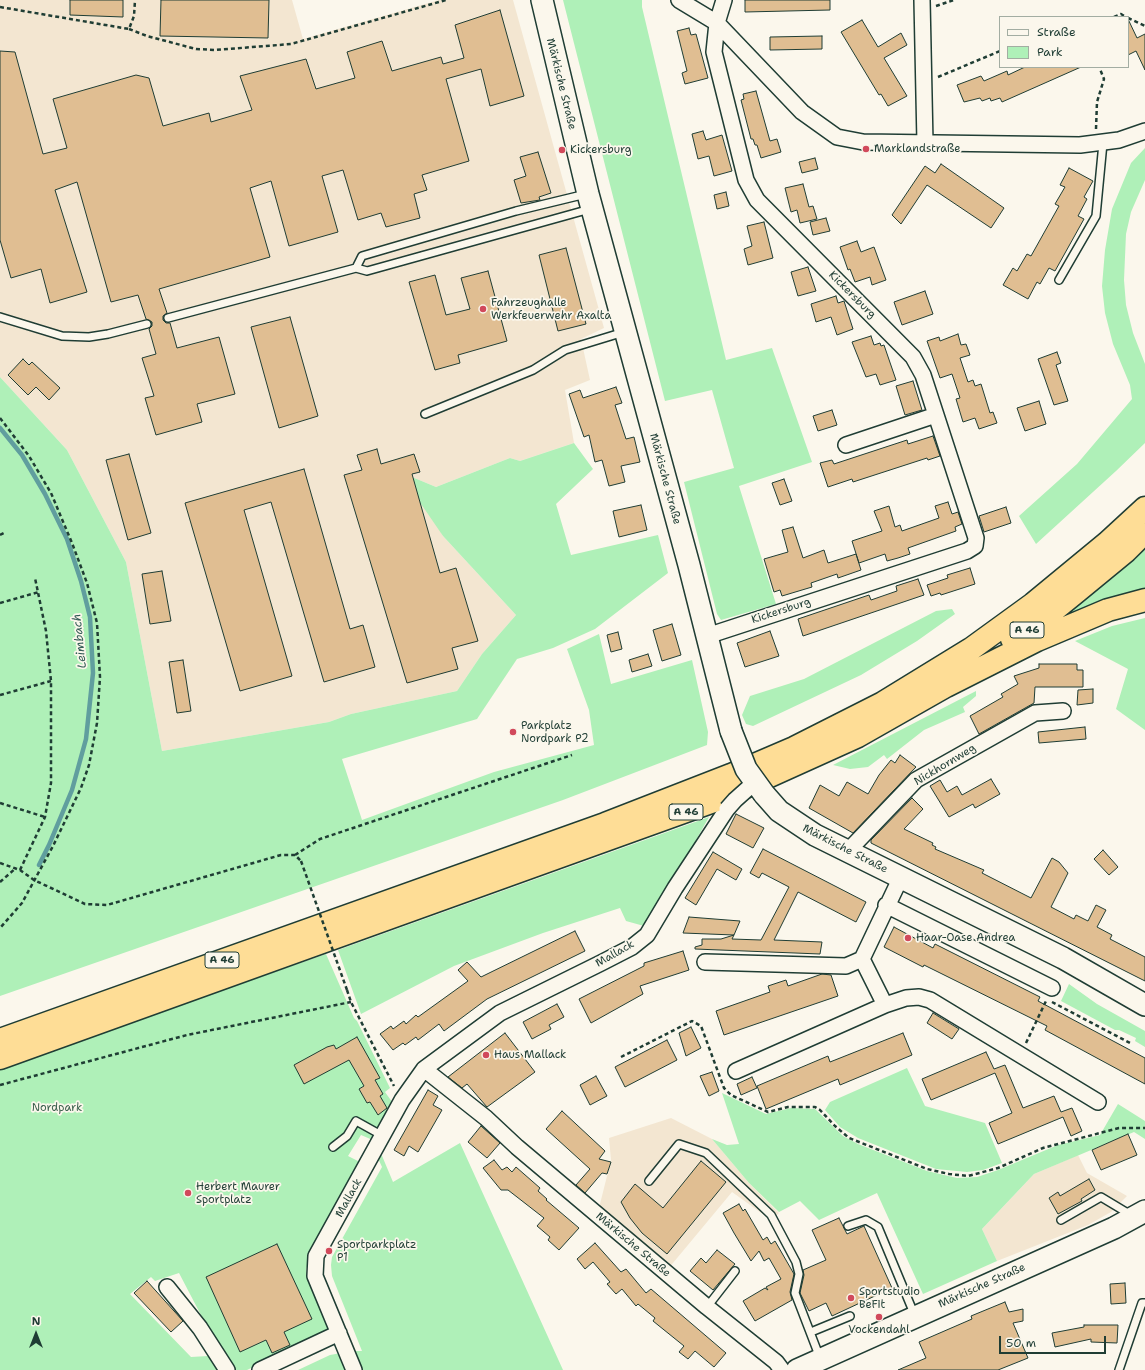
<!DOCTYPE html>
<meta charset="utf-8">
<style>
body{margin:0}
#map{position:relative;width:1145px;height:1370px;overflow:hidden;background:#fbf7ec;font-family:"Shantell Sans",sans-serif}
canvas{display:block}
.legend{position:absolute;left:999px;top:16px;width:130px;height:52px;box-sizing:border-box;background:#fbf7ec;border:1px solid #a3ada2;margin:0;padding:5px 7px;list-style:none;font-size:12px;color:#1f3d34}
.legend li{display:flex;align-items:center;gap:8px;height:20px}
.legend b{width:20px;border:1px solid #a3ada2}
.north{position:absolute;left:16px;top:1314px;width:40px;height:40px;-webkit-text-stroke:3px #fbf7ec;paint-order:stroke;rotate:0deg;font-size:11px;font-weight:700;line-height:16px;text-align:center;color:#1f3d34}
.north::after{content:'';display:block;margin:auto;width:14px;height:18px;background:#1f3d34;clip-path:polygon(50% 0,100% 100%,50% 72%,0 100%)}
.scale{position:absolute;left:999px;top:1336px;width:107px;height:18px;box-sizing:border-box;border:2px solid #1f3d34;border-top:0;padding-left:5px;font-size:12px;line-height:14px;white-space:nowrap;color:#1f3d34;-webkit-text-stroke:3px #fbf7ec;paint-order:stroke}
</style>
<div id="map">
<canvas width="1145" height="1370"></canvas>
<ul class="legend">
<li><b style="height:5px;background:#fbf7ec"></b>Straße</li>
<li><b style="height:11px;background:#aff0b8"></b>Park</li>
</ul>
<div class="north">N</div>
<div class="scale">50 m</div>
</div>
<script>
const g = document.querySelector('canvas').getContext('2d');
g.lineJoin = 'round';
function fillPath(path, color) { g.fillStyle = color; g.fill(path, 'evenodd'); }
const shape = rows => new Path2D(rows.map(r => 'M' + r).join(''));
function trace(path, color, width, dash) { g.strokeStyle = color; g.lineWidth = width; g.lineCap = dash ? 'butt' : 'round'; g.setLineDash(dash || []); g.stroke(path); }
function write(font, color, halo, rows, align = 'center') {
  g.font = font + ' "Shantell Sans",sans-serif'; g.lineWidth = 3.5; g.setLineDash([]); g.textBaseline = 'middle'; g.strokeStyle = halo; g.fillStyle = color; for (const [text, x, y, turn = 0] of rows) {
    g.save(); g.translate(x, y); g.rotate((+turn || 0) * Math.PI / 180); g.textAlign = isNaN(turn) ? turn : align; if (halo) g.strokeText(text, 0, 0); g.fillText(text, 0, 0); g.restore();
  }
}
fillPath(shape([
 [0,0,292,0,303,39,439,0,513,0,604,328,581,339,590,380,565,390,574,443,520,461,510,458,436,487,412,477,443,536,516,615,482,654,457,691,351,714,329,722,162,751,126,562,67,450,0,377],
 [671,1118,712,1139,749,1183,779,1213,771,1220,732,1192,668,1269,598,1212,611,1160,609,1138],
 [1078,1155,1087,1173,1127,1196,1111,1212,1088,1225,997,1261,982,1229,1034,1174]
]), '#f3e6d1');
fillPath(shape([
 [563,0,642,0,642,7,726,360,772,348,812,462,739,486,776,604,721,620,717,614,684,482,734,468,712,390,665,401],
 [1145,148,1145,180,1131,212,1126,234,1124,280,1126,305,1133,333,1145,364,1145,443,1116,471,1036,544,1019,516,1077,464,1132,399,1130,385,1113,344,1105,313,1102,286,1105,250,1112,209,1131,163],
 [0,377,67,450,126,562,162,751,329,722,351,714,457,691,482,654,516,615,443,536,419,501,412,477,436,487,510,458,520,461,574,443,593,469,556,504,571,555,658,535,668,573,595,629,553,648,517,659,477,719,342,759,362,820,494,772,594,745,589,710,567,649,599,634,611,684,692,660,708,732,707,745,563,800,0,996],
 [1145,540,1145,593,1048,626],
 [952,609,955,614,917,641,861,675,753,726,746,724,742,715,750,696,804,679,936,611],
 [1145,618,1145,730,1116,709,1128,669,1075,641,1112,626],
 [976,691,976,696,963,707,965,712,924,730,887,759,884,755,868,767,850,769,833,765],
 [709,817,668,890,644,926,626,921,620,908,543,933,454,966,361,1014,338,950],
 [326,954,354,1018,357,1021,390,1088,385,1092,395,1106,375,1141,361,1135,348,1156,362,1163,309,1260,306,1269,307,1278,329,1330,247,1370,232,1370,226,1363,179,1273,155,1281,151,1277,130,1294,191,1357,208,1356,216,1360,224,1370,0,1370,0,1068],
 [1069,984,1097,1004,1145,1031,1145,1047,1135,1041,1136,1038,1119,1030,1115,1030,1061,1001],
 [907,1068,925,1106,985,1123,1002,1163,983,1170,967,1172,936,1169,858,1138,840,1127,825,1110,830,1102],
 [722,1093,766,1114,791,1108,815,1109,843,1136,858,1144,927,1171,957,1178,977,1177,998,1170,1058,1145,1100,1135,1118,1104,1145,1121,1145,1139,1134,1132,1034,1174,982,1229,997,1261,923,1294,877,1193,819,1220,800,1201,779,1212,749,1183,712,1139,727,1145,739,1144],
 [460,1143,563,1370,298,1370,330,1355,352,1351,362,1351,332,1276,331,1265,332,1257,382,1167,377,1156,380,1151,393,1182]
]), '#aff0b8');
trace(shape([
 [0,428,22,455,45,494,67,539,81,581,90,617,93,673,86,739,72,790,49,845,39,865]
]), '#609e9e', 4.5);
const building = shape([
 [70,0,123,0,123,17,70,15,70,0],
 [161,0,269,0,268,38,160,36,161,0],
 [745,0,830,0,830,10,745,12,745,0],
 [500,10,524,96,490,106,481,69,446,79,469,161,422,175,427,190,414,194,420,218,386,227,381,213,358,220,343,170,322,176,338,232,289,246,271,181,250,188,270,257,159,289,167,313,163,316,163,320,166,323,170,323,177,348,219,337,235,394,197,404,202,422,156,435,145,398,154,396,142,358,156,354,149,329,152,326,152,322,146,319,138,295,111,302,77,182,55,190,87,292,50,303,41,269,11,278,0,240,0,51,15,52,43,154,67,148,53,99,136,75,149,78,163,126,209,113,211,122,252,110,240,76,306,59,316,89,355,78,347,52,382,41,392,71,441,57,443,64,464,58,455,25,500,10],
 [1128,19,1137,38,1145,34,1145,70,1136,51,1128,55,1128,19],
 [862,20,878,47,901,33,907,45,884,58,907,96,888,106,881,94,879,95,841,32,862,20],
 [689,28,691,35,696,34,708,78,685,84,682,73,687,71,677,31,689,28],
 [822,36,822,49,770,50,770,37,822,36],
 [1025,67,1081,67,1002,102,1000,98,991,101,990,98,982,101,980,98,964,102,957,85,981,76,984,81,1007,71,1008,75,1025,67],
 [756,91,770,141,777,139,781,152,761,158,757,145,755,145,753,139,751,139,741,100,744,99,743,94,756,91],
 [703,131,706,140,722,135,732,171,714,176,709,156,698,159,692,134,703,131],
 [538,152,551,193,539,197,540,200,521,203,514,180,526,176,520,157,538,152],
 [815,158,818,169,802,173,799,162,815,158],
 [941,164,1004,208,991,228,927,185,901,224,892,215,925,166,935,173,941,164],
 [1069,168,1093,181,1084,197,1087,199,1078,216,1084,219,1055,271,1049,268,1040,284,1037,282,1028,299,1003,285,1013,268,1017,271,1027,254,1031,256,1059,206,1055,204,1065,187,1060,185,1069,168],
 [803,184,809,207,813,206,817,219,800,223,797,210,791,212,785,188,803,184],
 [726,192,729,206,717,209,714,195,726,192],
 [826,218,830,231,813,235,810,222,826,218],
 [764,222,773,258,748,265,744,249,752,246,747,226,764,222],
 [857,241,861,252,874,247,886,280,872,285,870,277,855,282,850,269,848,270,840,247,857,241],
 [566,248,586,324,558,331,539,255,566,248],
 [808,267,816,291,798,296,791,272,808,267],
 [488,271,507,341,458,355,460,363,435,370,409,282,435,275,446,315,470,309,461,278,488,271],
 [925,291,933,314,902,325,894,302,925,291],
 [836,296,838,303,844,301,853,329,837,335,831,317,816,322,811,304,836,296],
 [290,317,318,416,279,428,251,327,290,317],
 [958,334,961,345,966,344,970,355,960,358,968,382,973,380,975,386,981,384,990,413,993,412,997,423,979,429,975,418,963,422,956,399,960,398,952,374,940,378,927,341,939,337,940,341,958,334],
 [871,336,874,345,880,343,881,346,884,345,896,380,880,385,876,374,866,377,852,342,871,336],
 [1057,352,1061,363,1056,365,1068,401,1054,405,1038,359,1057,352],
 [23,359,29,365,32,362,60,388,49,400,36,387,28,395,8,375,23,359],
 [913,381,922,410,905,415,896,386,913,381],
 [616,387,622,403,615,405,626,439,634,437,640,462,621,466,625,482,609,486,602,460,595,462,589,435,584,437,569,394,580,390,583,398,616,387],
 [1039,401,1046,424,1025,431,1017,408,1039,401],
 [832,410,837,425,818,431,813,416,832,410],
 [933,436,940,456,928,460,927,458,853,482,852,479,828,487,820,463,832,460,834,464,901,442,907,440,908,444,933,436],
 [377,449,381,464,414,454,420,472,412,474,440,573,456,568,478,641,452,648,458,669,407,683,344,475,362,470,357,455,377,449],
 [129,454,151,533,128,540,106,460,129,454],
 [304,469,350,629,363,625,375,667,324,682,271,502,244,510,292,676,240,691,185,503,304,469],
 [784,479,792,501,780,505,772,483,784,479],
 [948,502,952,514,958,512,962,524,955,527,956,531,908,548,910,554,898,558,887,561,885,554,859,563,852,541,882,531,874,511,889,506,895,527,900,525,902,531,939,518,935,506,948,502],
 [641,505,647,530,619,537,613,511,641,505],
 [1006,507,1011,523,984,532,979,516,1006,507],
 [793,527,803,558,824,550,828,563,856,554,861,570,838,578,837,574,811,583,812,587,782,596,780,590,774,592,764,559,788,552,782,530,793,527],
 [970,568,975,584,941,595,940,593,931,596,927,585,948,578,947,575,970,568],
 [162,571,171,621,150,624,142,574,162,571],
 [918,579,924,595,803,636,798,619,869,595,871,600,897,591,896,586,918,579],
 [672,624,681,655,662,661,653,630,672,624],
 [770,631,779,656,745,667,737,643,770,631],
 [618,632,622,649,611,652,607,635,618,632],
 [648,654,652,666,632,672,629,660,648,654],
 [183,660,191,711,177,713,169,662,183,660],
 [1039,664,1077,664,1077,670,1083,670,1083,687,1035,687,1034,703,979,734,970,716,1003,697,1001,694,1018,684,1014,676,1039,668,1039,664],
 [1093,689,1093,703,1077,705,1078,690,1093,689],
 [1085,727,1086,739,1039,743,1038,732,1085,727],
 [900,755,916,767,853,833,809,808,820,785,839,796,847,782,868,794,879,775,891,760,895,763,900,755],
 [991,779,1000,794,975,808,973,804,949,817,930,786,940,780,947,792,957,786,962,795,991,779],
 [912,798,923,809,904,829,933,843,932,845,936,847,935,849,984,870,982,873,1031,898,1052,858,1059,862,1068,873,1051,907,1074,919,1076,915,1088,921,1096,905,1106,910,1097,927,1112,935,1110,939,1145,957,1145,981,871,843,871,840,912,798],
 [736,814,764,828,753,848,726,834,736,814],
 [763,849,866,902,856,922,798,892,774,940,822,942,820,954,695,949,695,947,702,945,702,939,721,939,734,935,732,939,761,940,789,887,762,873,759,878,750,873,763,849],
 [1103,850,1118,867,1109,875,1094,859,1103,850],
 [713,852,742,869,736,880,717,869,696,905,685,898,713,852],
 [689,917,740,921,734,935,683,933,689,917],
 [894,927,933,948,935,944,1040,997,1038,1001,1145,1058,1145,1084,1045,1030,1047,1026,924,965,923,967,884,947,894,927],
 [575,931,585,951,487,999,444,1031,439,1024,418,1040,416,1037,405,1045,403,1043,393,1050,380,1034,391,1026,393,1029,404,1021,406,1024,416,1015,418,1017,468,981,458,970,467,962,481,977,575,931],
 [683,951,689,970,640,986,643,994,591,1023,579,999,644,966,644,963,683,951],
 [822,974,831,975,838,996,724,1035,716,1011,770,992,768,986,786,980,788,986,822,974],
 [557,1004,564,1017,549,1025,551,1029,532,1039,523,1022,557,1004],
 [933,1013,959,1029,952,1039,927,1023,933,1013],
 [691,1027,701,1048,686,1056,679,1033,691,1027],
 [505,1033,535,1072,487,1107,467,1084,462,1088,448,1077,505,1033],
 [903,1033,912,1055,840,1085,838,1079,766,1109,757,1086,828,1056,830,1062,903,1033],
 [357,1037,380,1078,375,1080,383,1094,380,1096,387,1108,378,1115,370,1102,367,1103,359,1089,364,1086,349,1060,304,1084,294,1065,327,1047,334,1045,336,1049,357,1037],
 [667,1040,677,1060,625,1087,615,1067,667,1040],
 [986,1052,994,1069,1005,1065,1023,1108,1054,1096,1061,1112,1072,1108,1082,1131,1071,1136,1063,1117,998,1144,989,1123,1012,1113,995,1073,931,1100,922,1079,986,1052],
 [712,1072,719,1091,709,1096,700,1076,712,1072],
 [596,1076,607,1096,590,1105,580,1085,596,1076],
 [752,1077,757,1088,741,1095,737,1084,752,1077],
 [428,1090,438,1096,433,1105,442,1110,418,1152,409,1146,404,1156,394,1150,428,1090],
 [562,1111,605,1151,599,1159,611,1162,607,1174,602,1173,585,1193,576,1185,590,1169,546,1129,562,1111],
 [481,1126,500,1143,487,1158,468,1142,481,1126],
 [1128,1134,1137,1155,1101,1170,1092,1150,1128,1134],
 [494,1160,502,1170,507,1167,512,1172,516,1167,540,1188,538,1191,547,1199,546,1200,579,1228,559,1250,548,1240,550,1237,537,1226,544,1218,508,1190,501,1190,483,1168,494,1160],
 [701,1161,726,1182,667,1254,642,1233,630,1218,621,1202,635,1184,663,1208,701,1161],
 [1089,1179,1095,1190,1081,1199,1082,1201,1058,1214,1049,1198,1058,1192,1060,1196,1089,1179],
 [739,1204,743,1211,745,1209,763,1240,767,1237,771,1244,775,1241,794,1274,790,1292,792,1300,755,1321,743,1301,765,1288,768,1290,766,1287,781,1279,769,1258,764,1261,759,1251,751,1261,734,1233,723,1213,739,1204],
 [839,1218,847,1234,864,1226,892,1288,832,1316,826,1303,809,1311,800,1293,804,1275,803,1270,826,1260,812,1230,839,1218],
 [595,1243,621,1272,626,1269,646,1293,651,1289,726,1353,714,1367,695,1351,688,1359,679,1352,684,1346,653,1321,655,1318,638,1304,636,1306,622,1289,616,1294,607,1284,610,1282,593,1262,585,1269,577,1259,595,1243],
 [277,1244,312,1319,284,1332,290,1345,272,1353,266,1340,240,1352,206,1277,277,1244],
 [717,1250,735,1264,713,1290,690,1271,701,1258,706,1263,717,1250],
 [147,1281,183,1321,171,1332,134,1293,147,1281],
 [1125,1283,1126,1303,1111,1304,1110,1284,1125,1283],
 [1005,1302,1009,1312,1023,1309,1023,1321,1013,1323,1028,1358,998,1370,898,1370,926,1358,919,1342,972,1319,971,1316,1005,1302],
 [1084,1325,1118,1325,1117,1343,1091,1342,1091,1339,1055,1347,1052,1333,1084,1327,1084,1325]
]);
fillPath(building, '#e0be92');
trace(building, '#1f3d34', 1);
const lane = shape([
 [356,268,362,256,516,211,586,194],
 [1059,280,1096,216,1103,143],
 [0,317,62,336,89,337,108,334,147,324],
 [168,318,356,268,367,271,590,209],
 [425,414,533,370,565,350,624,332],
 [333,1147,347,1136,356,1121,383,1136],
 [649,1181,679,1144,706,1153,771,1215,796,1262,799,1274,795,1293,820,1358],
 [1061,1220,1101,1197,1131,1215],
 [848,1226,866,1220,878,1227,915,1316],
 [707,1307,735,1271],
 [811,1332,850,1316],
 [1119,1370,1142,1303,1145,1303]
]);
const street = shape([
 [679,0,717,23,802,112,837,137,863,142,1080,145,1119,140,1145,131],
 [922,0,925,143],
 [846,445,936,415],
 [707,636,967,551,975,546,976,538,923,375,913,357,757,200,746,180,714,52,717,23,724,0],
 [847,852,916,780,1035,713,1063,711],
 [886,905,1052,988],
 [862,959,885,1005,906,998,919,997,930,1000,1098,1102],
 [705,962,846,966,862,959,901,877],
 [424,1069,486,1118,517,1147,707,1307,776,1362,782,1370],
 [736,1071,885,1005],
 [167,1287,200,1328,227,1370],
 [260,1370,339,1333],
 [354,1370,315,1276,316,1256,402,1100,424,1069,500,1013,601,963,632,947,647,935,675,888,727,809]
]);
const secondary = shape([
 [542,0,588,194,689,565,731,731],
 [764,794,779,811,815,835,1063,958,1145,1005],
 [797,1370,1114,1228,1145,1211]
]);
const highway = shape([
 [1012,639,1038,623,1075,593,1126,551,1145,532],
 [0,1040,605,824,731,775,794,748,883,703,971,649,1033,604,1107,543,1145,508],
 [0,1058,714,801,858,736,946,686,1037,640,1108,610,1145,600]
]);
trace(lane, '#1f3d34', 10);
trace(street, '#1f3d34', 18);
trace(secondary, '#1f3d34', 24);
trace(highway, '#1f3d34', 25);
trace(shape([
 [936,6,954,0],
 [0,7,129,29,134,16,135,0],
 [1114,17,1121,14,1126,17],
 [1128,18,1145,26],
 [129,29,147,36,196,49,215,50,291,44,446,0],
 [938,77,1000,51],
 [1096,129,1097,102,1104,79,1100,69],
 [0,418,29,456,51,493,72,543,87,583,97,623,100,677,97,723,89,765,81,788,53,846,22,903,0,928],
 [0,535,4,533],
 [0,603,39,592],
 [0,695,51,681],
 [0,803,45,817],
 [295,855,320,839,572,755],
 [0,863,20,870,34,880,85,904,107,905,281,855,295,855,301,861],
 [20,870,45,817,51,783,51,681,46,631,35,578],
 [0,882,16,868],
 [347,990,351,1002,394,1086],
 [1052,1002,1132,1044],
 [1026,1043,1046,1001],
 [621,1057,692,1021,701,1026,724,1088,731,1095,768,1112,788,1107,815,1107,820,1110,835,1126,849,1138,927,1169,949,1174,968,1176,998,1168,1043,1148,1119,1128,1145,1128],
 [0,1085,187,1035,351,1002]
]), '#1f3d34', 2.5, [4, 3]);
trace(lane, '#fbf7ec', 7);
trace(street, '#fbf7ec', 15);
trace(secondary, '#fbf7ec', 21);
trace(highway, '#fedd96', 22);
const streetBridge = shape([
 [727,809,735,800,754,783]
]);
const secondaryBridge = shape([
 [731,731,746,769,764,794]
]);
trace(streetBridge, '#1f3d34', 18, []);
trace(secondaryBridge, '#1f3d34', 24, []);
trace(shape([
 [301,861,347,990]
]), '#1f3d34', 2.5, [4, 3]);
trace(streetBridge, '#fbf7ec', 15);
trace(secondaryBridge, '#fbf7ec', 21);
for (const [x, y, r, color] of [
 [866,149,4,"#d1495b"],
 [562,150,4,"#d1495b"],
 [483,309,4,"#d1495b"],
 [513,732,4,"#d1495b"],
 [908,938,4,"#d1495b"],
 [486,1055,4,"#d1495b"],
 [188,1193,4,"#d1495b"],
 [329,1251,4,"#d1495b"],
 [851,1298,4,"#d1495b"],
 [879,1317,4,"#d1495b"]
]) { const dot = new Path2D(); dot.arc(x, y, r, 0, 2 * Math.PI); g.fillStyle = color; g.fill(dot); trace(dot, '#fbf7ec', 1.5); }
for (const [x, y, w] of [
 [1027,630,34],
 [686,812,34],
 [222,960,34]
]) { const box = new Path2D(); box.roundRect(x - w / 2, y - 8, w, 16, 3); g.fillStyle = '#fbf7ec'; g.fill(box); trace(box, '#1f3d34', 1); }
write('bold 10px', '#1f3d34', null, [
 ["A 46",1027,630],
 ["A 46",686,812],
 ["A 46",222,960]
]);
write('11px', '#1f3d34', '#fbf7ec', [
 ["Märkische Straße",561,84,76],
 ["Kickersburg",852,295,45],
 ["Märkische Straße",665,479,75],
 ["Kickersburg",781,611,-18],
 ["Nickhornweg",945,765,-31],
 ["Märkische Straße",845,849,27],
 ["Mallack",615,954,-30],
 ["Mallack",349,1198,-61],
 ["Märkische Straße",633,1245,40],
 ["Märkische Straße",982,1286,-24]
]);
write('11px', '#1f3d34', '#fbf7ec', [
 ["Marklandstraße",874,149],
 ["Kickersburg",570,150],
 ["Fahrzeughalle",491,303],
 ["Werkfeuerwehr Axalta",491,316],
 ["Parkplatz",521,726],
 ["Nordpark P2",521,739],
 ["Haar-Oase Andrea",916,938],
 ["Haus Mallack",494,1055],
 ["Herbert Maurer",196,1187],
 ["Sportplatz",196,1200],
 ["Sportparkplatz",337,1245],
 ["P1",337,1258],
 ["Sportstudio",859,1292],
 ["BeFit",859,1305],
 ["Vockendahl",879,1330,"center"]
], 'left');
write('11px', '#3c614e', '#fbf7ec', [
 ["Nordpark",57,1108]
]);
write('italic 12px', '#355d57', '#fbf7ec', [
 ["Leimbach",80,641,-96]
]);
</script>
